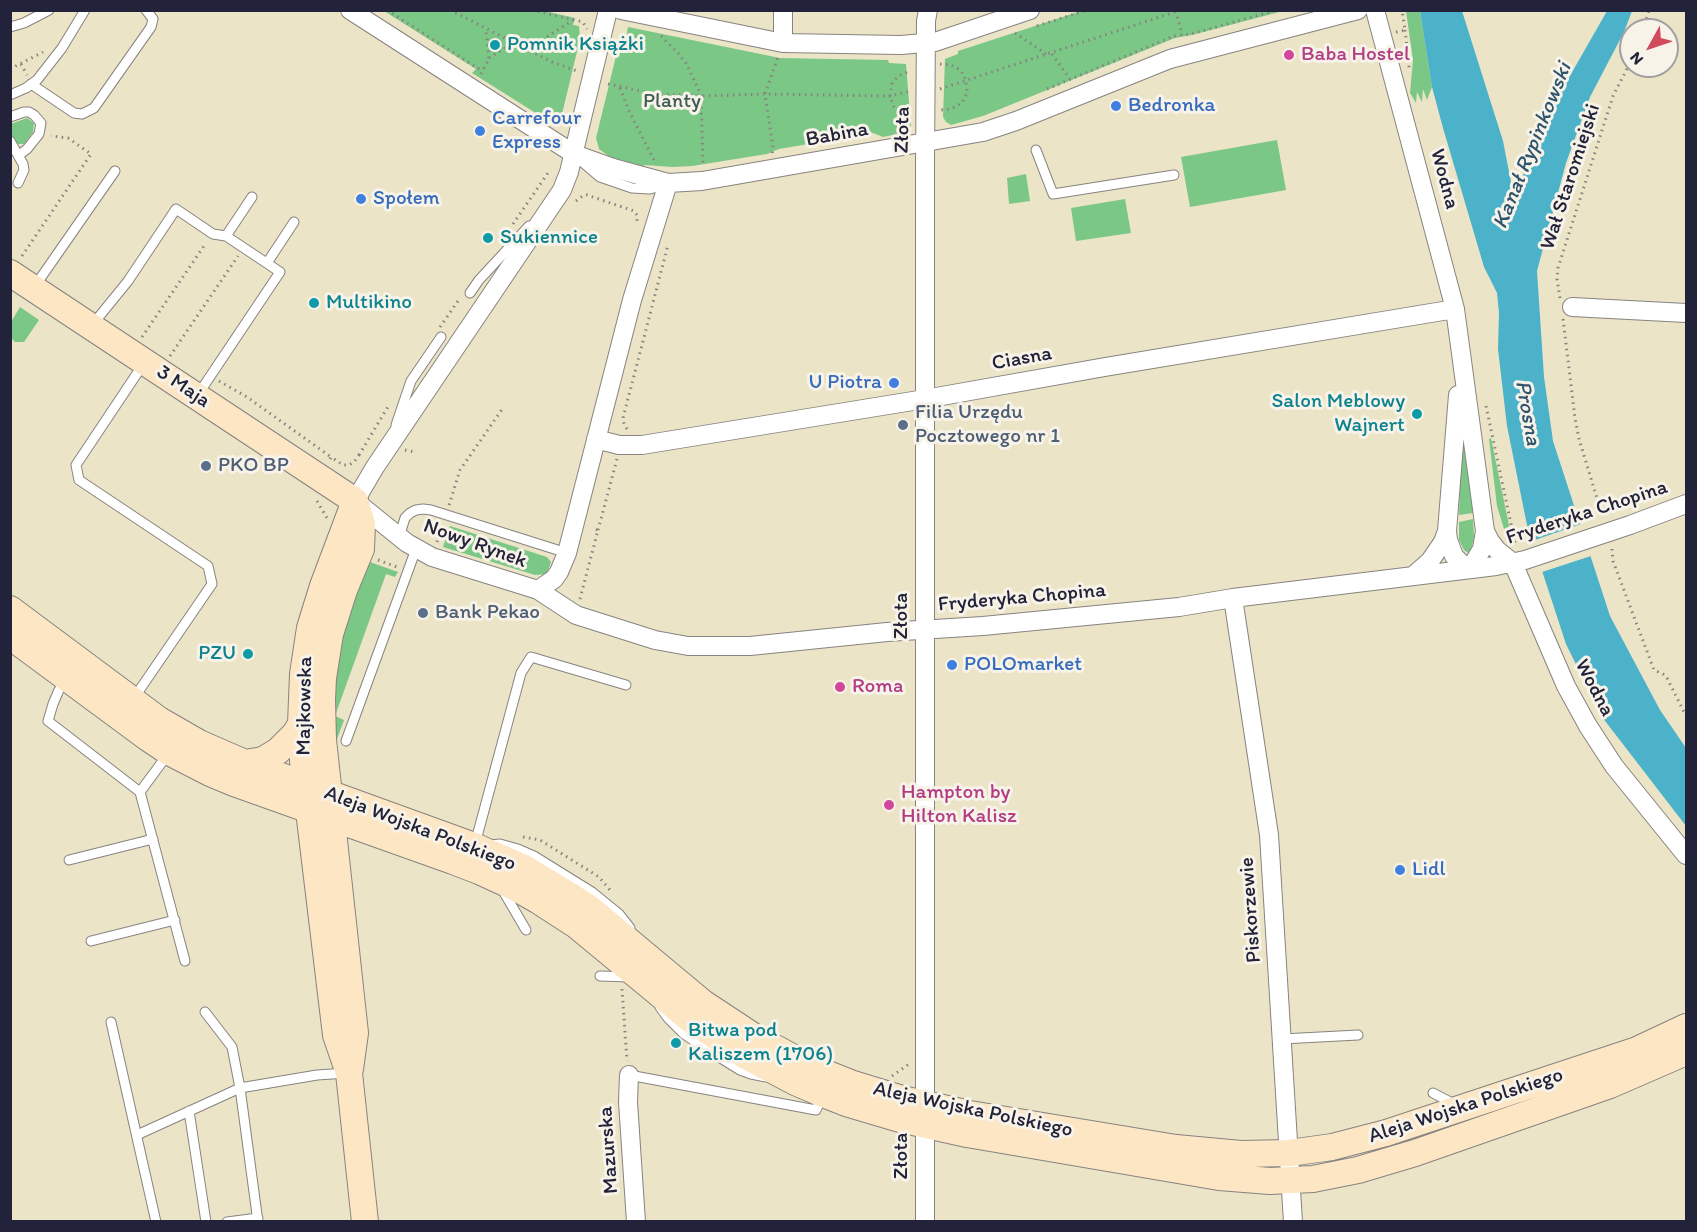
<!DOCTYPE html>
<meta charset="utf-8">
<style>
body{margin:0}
#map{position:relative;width:1697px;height:1232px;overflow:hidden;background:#ece4c6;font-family:Itim,sans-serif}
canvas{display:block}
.frame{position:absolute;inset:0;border:12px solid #22223b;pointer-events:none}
.north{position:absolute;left:1619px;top:18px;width:60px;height:60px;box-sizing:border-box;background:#f7f3e8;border:2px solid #a29fa3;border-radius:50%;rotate:230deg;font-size:16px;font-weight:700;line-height:24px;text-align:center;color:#22223b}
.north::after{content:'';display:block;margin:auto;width:21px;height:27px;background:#d1495b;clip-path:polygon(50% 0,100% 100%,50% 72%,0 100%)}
</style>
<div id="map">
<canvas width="1697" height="1232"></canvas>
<div class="frame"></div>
<div class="north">N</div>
</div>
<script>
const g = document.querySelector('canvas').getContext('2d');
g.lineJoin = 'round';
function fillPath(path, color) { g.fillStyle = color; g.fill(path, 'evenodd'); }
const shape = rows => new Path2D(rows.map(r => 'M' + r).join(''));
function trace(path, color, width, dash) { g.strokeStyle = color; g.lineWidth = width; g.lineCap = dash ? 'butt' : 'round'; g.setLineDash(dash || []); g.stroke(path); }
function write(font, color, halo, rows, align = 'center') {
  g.font = font + ' Itim,sans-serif'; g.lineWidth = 6; g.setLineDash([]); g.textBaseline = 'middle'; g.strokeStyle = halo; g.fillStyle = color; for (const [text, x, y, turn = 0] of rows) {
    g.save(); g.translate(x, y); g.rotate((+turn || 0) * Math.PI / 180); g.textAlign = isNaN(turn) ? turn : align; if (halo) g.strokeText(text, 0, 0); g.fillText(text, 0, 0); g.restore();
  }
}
fillPath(shape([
 [540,10,575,18,573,25,579,26,580,39,562,114,555,117,550,122,472,73,476,69,384,11],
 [1081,11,1081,10,1283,11,1192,35,1175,38,983,116,951,125,946,122,943,117,945,59,958,54,958,51],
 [1406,11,1420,11,1432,87,1427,100,1423,89,1422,102,1417,92,1416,103,1410,93,1413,60],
 [628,27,780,58,888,60,889,63,906,64,911,128,907,132,883,137,873,133,779,149,767,154,692,166,672,167,645,165,643,166,610,157,599,149,596,138,620,40,623,37,626,38],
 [27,118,34,123,33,132,24,144,17,144,11,135,11,124],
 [1277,140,1286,190,1190,207,1181,157],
 [1026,174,1030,201,1009,204,1007,178],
 [1125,199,1131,233,1076,241,1071,208],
 [20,307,39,320,24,342,15,342,11,338,11,322],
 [1462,416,1465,417,1473,513,1459,515],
 [1491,438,1506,511,1513,544,1505,532,1497,506,1489,439],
 [1473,519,1474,537,1471,550,1468,553,1464,550,1459,540,1459,522],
 [450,526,547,557,551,562,549,568,546,574,535,575,443,547],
 [367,561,398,572,395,577,386,574,335,716,344,720,337,739,337,749,333,749,331,737,337,641]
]), '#7ac786');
fillPath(shape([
 [1420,11,1462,11,1503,141,1511,182,1513,188,1517,189,1555,102,1607,11,1632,11,1624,32,1590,97,1566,163,1537,271,1544,377,1553,441,1610,616,1660,710,1686,748,1686,826,1602,717,1566,644,1527,525,1507,426,1498,349,1499,313,1497,293,1484,267,1443,128,1432,87]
]), '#4bb2ca');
fillPath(shape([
 [1584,523,1594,555,1539,573,1529,542]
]), '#ece4c6');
const lane = shape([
 [10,27,24,23,49,10],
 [31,84,74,113,82,114,94,108,151,27,153,19,146,10],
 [10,95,26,88,37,80,62,48,85,10],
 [10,117,24,112,29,112,34,115,41,123,39,134,27,149,19,155],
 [10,141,23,164,24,170,18,183],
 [1036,150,1053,194,1174,175],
 [580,160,600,177,632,188,650,189,662,186],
 [226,236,252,197],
 [267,263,294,222],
 [35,286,115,171],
 [470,293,479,280,529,226],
 [93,324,128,281,176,209,213,234,226,236,280,272,197,396],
 [396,425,411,381,441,337],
 [399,537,405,518,410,513,416,510,423,509,431,510,567,553],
 [66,680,59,690,53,704,48,721,140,792],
 [134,698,212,584,208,566,79,480,76,465,144,363],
 [346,741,416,549],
 [168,754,140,792,185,961],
 [475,844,521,673,531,657,626,685],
 [491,845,500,844,518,849,534,856,592,892,619,914,630,928],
 [69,860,153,839],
 [502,889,526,930],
 [91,941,175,920],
 [600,976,629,977],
 [660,1007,668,1018,684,1034,711,1052,740,1070,751,1074,766,1077],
 [205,1012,232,1047,240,1088,258,1222],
 [111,1022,156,1222],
 [1282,1039,1358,1035],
 [629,1075,816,1110,822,1097],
 [1433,1093,1454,1104],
 [189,1111,206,1222],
 [137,1135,240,1088,317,1075,347,1073],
 [227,1222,258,1218]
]);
const street = shape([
 [350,10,574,154,613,168,668,183,702,181,983,132,1016,121,1170,59,1358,10],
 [608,10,569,172,562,190,375,467,355,501,407,543,432,557,538,590,576,615,655,640,688,646,750,646,887,632,983,626,1179,607,1233,598,1496,566,1525,560,1630,525,1686,504],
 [621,10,783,43,901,45,935,42,1030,10],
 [1375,10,1455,309,1485,531,1482,549,1473,564,1467,569],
 [783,43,783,10],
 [1572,307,1686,313],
 [1458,395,1447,531,1448,540,1454,556,1467,569],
 [596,439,619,445,642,445,925,399,1105,367,1455,309],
 [1485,531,1490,541,1497,550,1513,563,1566,686,1588,726,1614,766,1686,855],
 [1413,576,1430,561,1443,542,1447,531],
 [538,590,554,579,559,572,567,553,632,300,668,183],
 [1233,598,1269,835,1293,1222],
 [629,1075,628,1102,636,1222],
 [925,1222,925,166,926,21,928,10]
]);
const secondary = shape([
 [10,273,355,501],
 [355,501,323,586,310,628,303,674,301,724,303,761,336,1035,349,1073,365,1222],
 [10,609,159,720,199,743,245,763,474,846,526,869,569,895,589,908,703,1003,753,1036,803,1063,828,1074,853,1084,902,1099,970,1114,1176,1148,1241,1154,1289,1153,1332,1147,1386,1133,1637,1050,1686,1027],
 [10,636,148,738,169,752,210,773,234,783,453,861,479,871,516,888,539,901,576,925,691,1020,744,1055,795,1082,823,1094,846,1103,900,1119,967,1134,1219,1177,1270,1181,1313,1179,1358,1170,1415,1153,1610,1085,1686,1052],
 [245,763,263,760,278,751,295,734,301,724],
 [350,1069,355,1033,323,740,322,700,323,678,330,634,344,590,361,549,362,524,355,501]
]);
trace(lane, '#878380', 11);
trace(street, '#878380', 20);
trace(secondary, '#878380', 28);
trace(shape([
 [387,10,482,71],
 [450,10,552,62,577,71],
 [532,10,583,22,587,29],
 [1176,11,1182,35],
 [1037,26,1087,10],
 [1405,30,1409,65,1409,70],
 [1643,30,1649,10],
 [1396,32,1405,30,1402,10],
 [1015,33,1046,54],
 [661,36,678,53,686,63,697,86,701,96,703,166],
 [527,50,573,20],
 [1052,54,1070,79],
 [489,58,513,43],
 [21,64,27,75],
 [940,64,951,65,960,70,964,75,967,87,967,93,962,103,951,109,941,110],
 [10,69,43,52],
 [481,74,489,59,486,30],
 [608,84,655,94,701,96,765,94,890,96,911,91],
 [620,88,629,111,655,162],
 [940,89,1181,10],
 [1047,89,1174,36,1191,34,1277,10],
 [909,117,900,113,894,107,890,96,892,84,896,79,901,75,910,71],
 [772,153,773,148,765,94,778,57],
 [576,201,584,195,587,195,634,211,637,215,637,222],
 [513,224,550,170],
 [22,256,91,154,68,138,51,136],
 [1560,298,1557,279,1558,268,1613,96,1631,61],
 [1563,319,1575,418,1579,439,1603,518],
 [440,327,460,298],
 [142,337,206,243],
 [170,356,238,256],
 [219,381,247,397,331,457],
 [1486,406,1515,543],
 [627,429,624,423,623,418,668,245],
 [405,450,415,452],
 [359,455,389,405],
 [330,459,331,457,343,465,349,465,354,462,359,455,360,456],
 [317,501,327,518],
 [449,505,460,470,503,408],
 [598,530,617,459],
 [437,542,442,525],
 [1612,549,1613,561,1654,670,1663,674,1667,678,1686,716],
 [378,560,397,567],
 [580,599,598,530,592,529],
 [523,837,540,840,599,877,610,890],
 [622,989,627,1061],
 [892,1076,909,1064]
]), '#878380', 3, [1.5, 4.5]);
trace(lane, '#fff', 9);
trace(street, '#fff', 18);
trace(secondary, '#fce6c4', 26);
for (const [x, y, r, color] of [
 [495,45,6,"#0f9aa8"],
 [1289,55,6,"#d1479c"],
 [1116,106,6,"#3f7fe0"],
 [480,131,6,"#3f7fe0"],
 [361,199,6,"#3f7fe0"],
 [488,238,6,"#0f9aa8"],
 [314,303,6,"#0f9aa8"],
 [894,383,6,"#3f7fe0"],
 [1417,414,6,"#0f9aa8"],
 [903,425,6,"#5c6f8a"],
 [206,466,6,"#5c6f8a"],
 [423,613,6,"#5c6f8a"],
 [248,654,6,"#0f9aa8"],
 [952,665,6,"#3f7fe0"],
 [840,687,6,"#d1479c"],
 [889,805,6,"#d1479c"],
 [1400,870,6,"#3f7fe0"],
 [676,1043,6,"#0f9aa8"]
]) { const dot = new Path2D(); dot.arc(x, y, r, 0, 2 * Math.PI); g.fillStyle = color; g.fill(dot); trace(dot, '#f7f3e8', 2); }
write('21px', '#0d838f', '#f7f3e8', [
 ["Pomnik Książki",507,45],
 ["Sukiennice",500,238],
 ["Multikino",326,303],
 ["Salon Meblowy",1405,402,"right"],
 ["Wajnert",1405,426,"right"],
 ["PZU",236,654,"right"],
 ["Bitwa pod",688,1031],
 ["Kaliszem (1706)",688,1055]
], 'left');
write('21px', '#b23c85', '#f7f3e8', [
 ["Baba Hostel",1301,55],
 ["Roma",852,687],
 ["Hampton by",901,793],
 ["Hilton Kalisz",901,817]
], 'left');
write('21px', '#415c55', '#f7f3e8', [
 ["Planty",672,102]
]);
write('21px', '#366cbe', '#f7f3e8', [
 ["Bedronka",1128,106],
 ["Carrefour",492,119],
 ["Express",492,143],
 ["Społem",373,199],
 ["U Piotra",882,383,"right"],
 ["POLOmarket",964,665],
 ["Lidl",1412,870]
], 'left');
write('21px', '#22223b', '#f7f3e8', [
 ["Złota",903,130,-89],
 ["Babina",837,135,-10],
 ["Wał Staromiejski",1571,177,-72],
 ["Wodna",1444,179,75],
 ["Ciasna",1022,359,-10],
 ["3 Maja",183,387,34],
 ["Fryderyka Chopina",1587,513,-18],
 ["Nowy Rynek",475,544,20],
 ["Fryderyka Chopina",1022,598,-5],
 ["Złota",902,616,-90],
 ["Wodna",1594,688,62],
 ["Majkowska",305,706,-89],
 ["Aleja Wojska Polskiego",420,829,21],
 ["Piskorzewie",1251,910,-94],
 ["Aleja Wojska Polskiego",1466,1106,-18],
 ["Aleja Wojska Polskiego",973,1110,12],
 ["Mazurska",609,1150,-94],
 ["Złota",902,1156,-90]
]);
write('21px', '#4e5e75', '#f7f3e8', [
 ["Filia Urzędu",915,413],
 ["Pocztowego nr 1",915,437],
 ["PKO BP",218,466],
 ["Bank Pekao",435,613]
], 'left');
write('italic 22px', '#30546d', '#f7f3e8', [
 ["Kanał Rypinkowski",1533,146,-68],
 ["Prosna",1527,413,80]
]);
</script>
